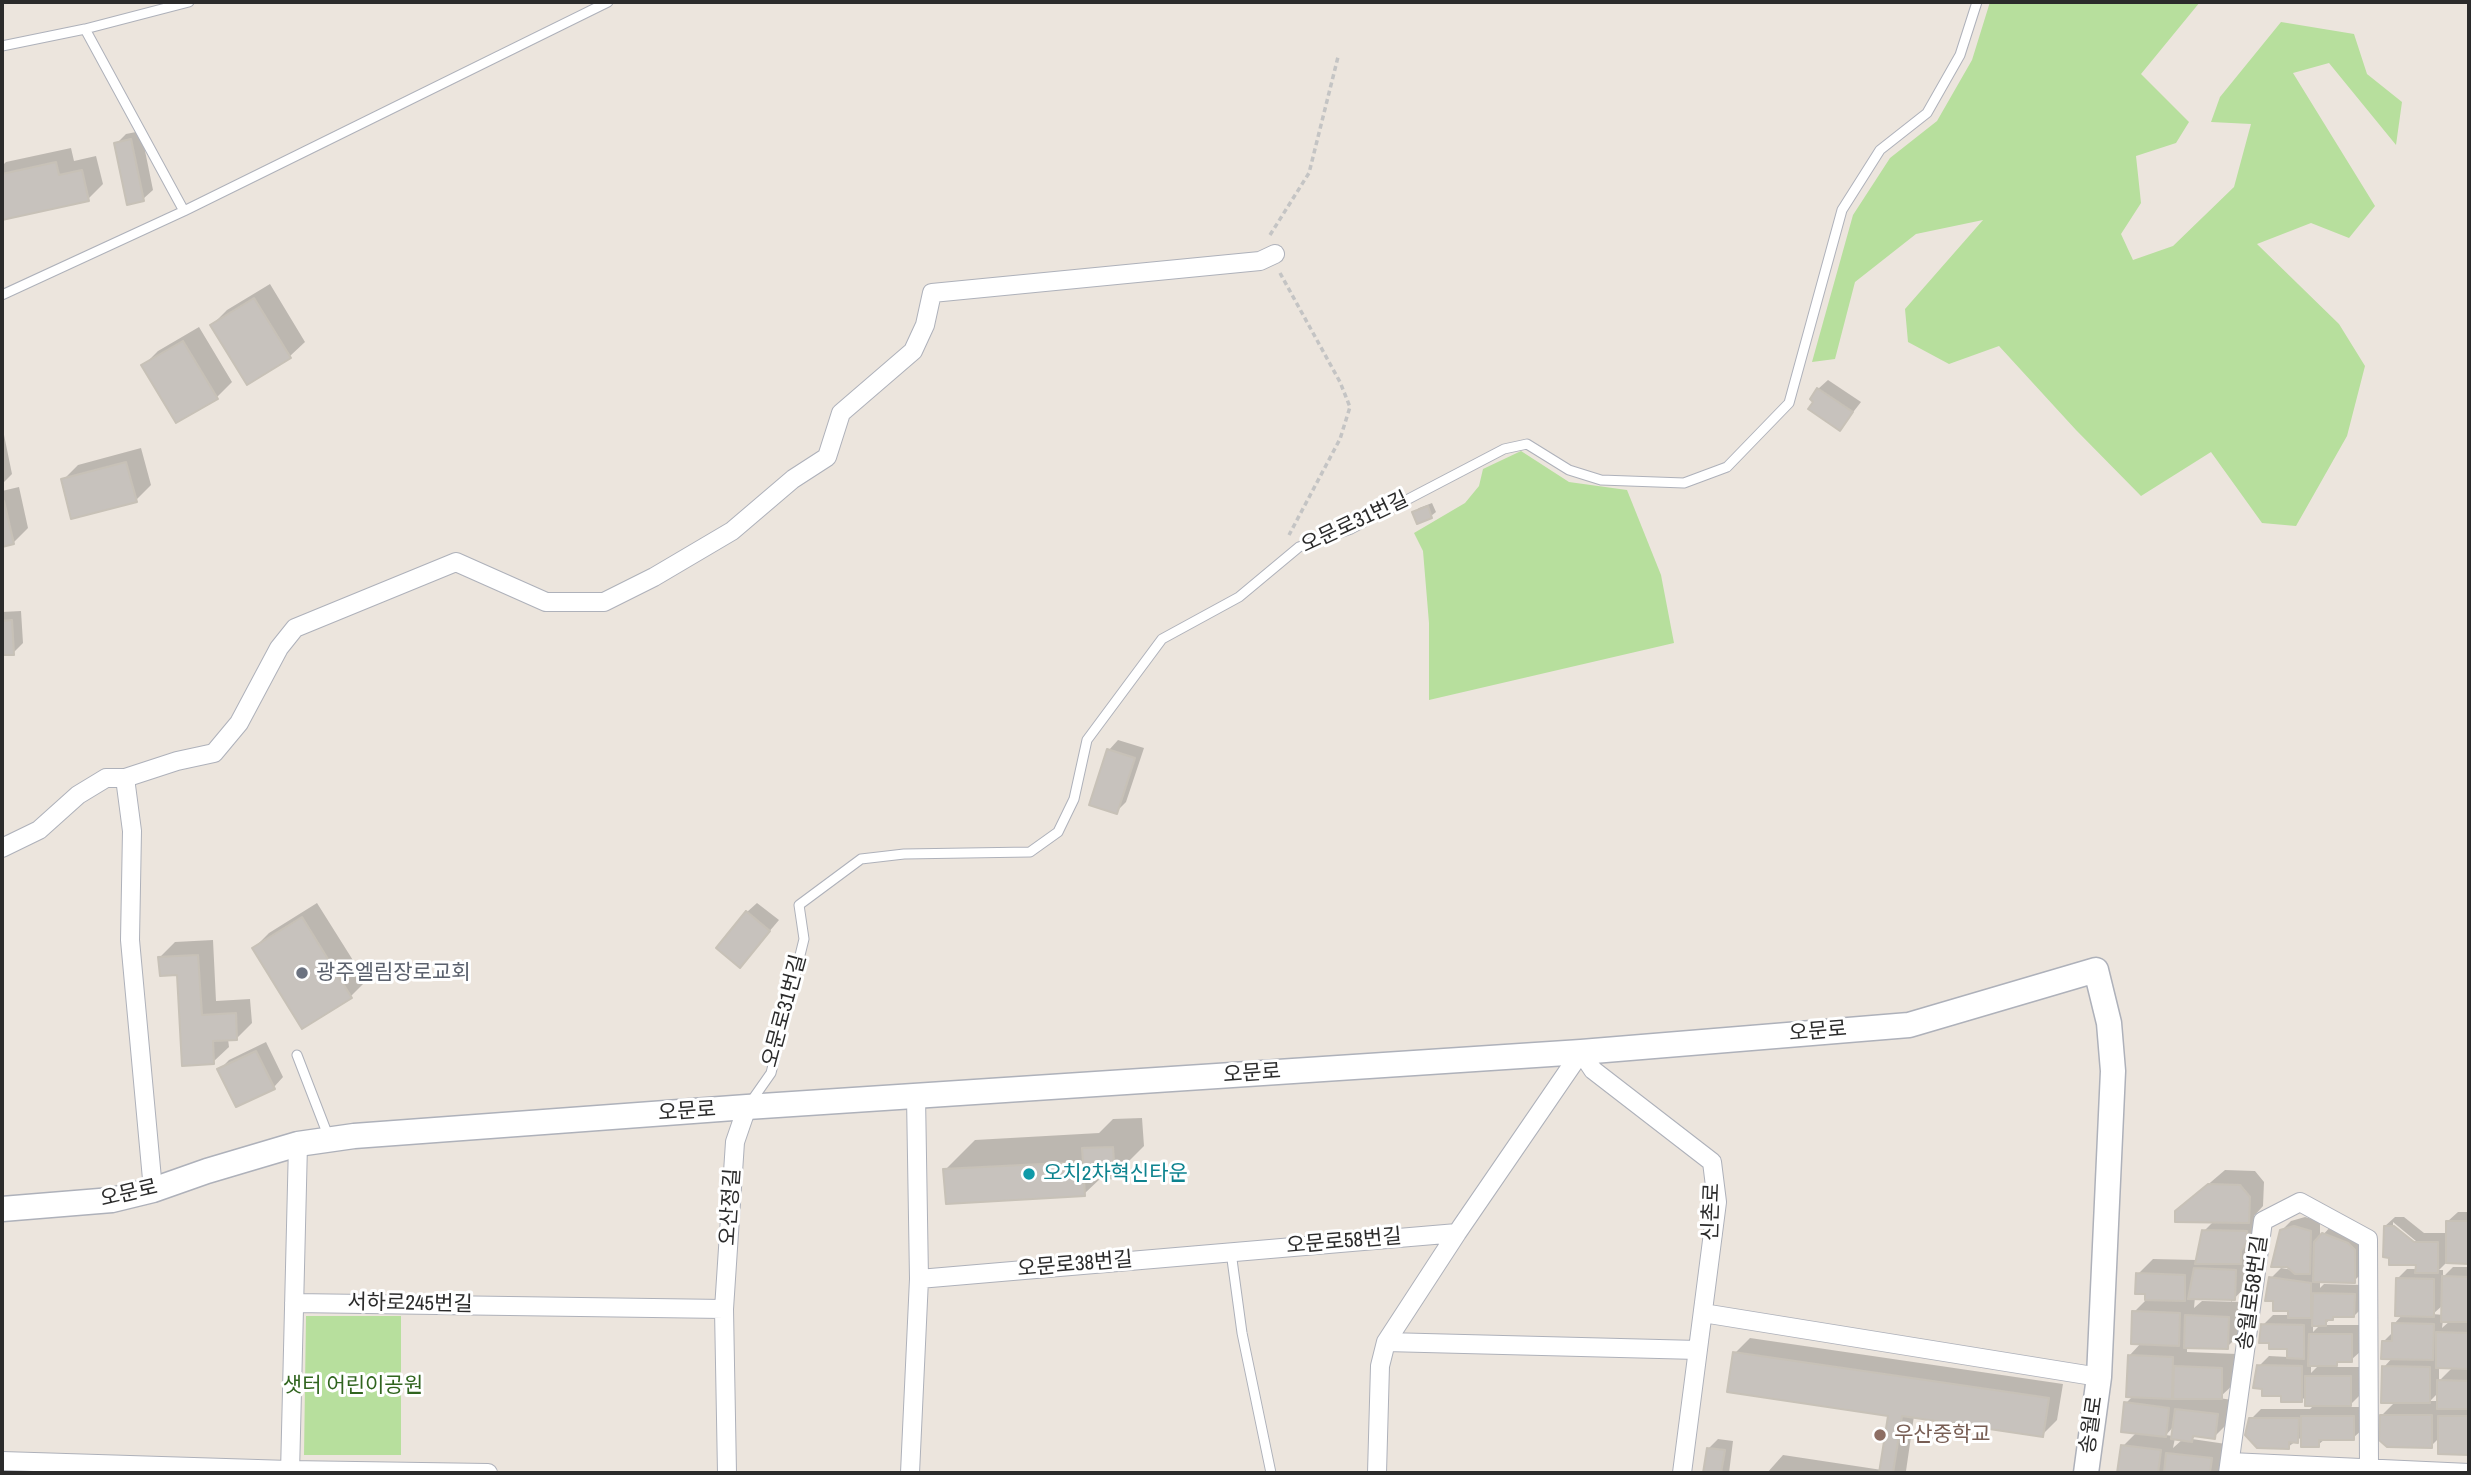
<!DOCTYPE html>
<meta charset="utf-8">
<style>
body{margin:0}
#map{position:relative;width:2471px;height:1475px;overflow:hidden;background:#ece5dd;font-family:"Archivo Narrow",sans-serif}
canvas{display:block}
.frame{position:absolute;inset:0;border:4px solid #2b2b2b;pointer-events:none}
</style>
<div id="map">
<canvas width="2471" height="1475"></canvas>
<div class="frame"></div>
</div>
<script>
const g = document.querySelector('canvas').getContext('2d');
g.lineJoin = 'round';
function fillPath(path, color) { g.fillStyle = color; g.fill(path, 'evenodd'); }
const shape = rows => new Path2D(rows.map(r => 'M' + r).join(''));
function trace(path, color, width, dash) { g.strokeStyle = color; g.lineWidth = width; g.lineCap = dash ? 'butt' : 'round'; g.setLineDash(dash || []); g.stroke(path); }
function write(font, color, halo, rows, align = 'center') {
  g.font = font + ' "Archivo Narrow","Noto Sans KR",sans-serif'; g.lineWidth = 6; g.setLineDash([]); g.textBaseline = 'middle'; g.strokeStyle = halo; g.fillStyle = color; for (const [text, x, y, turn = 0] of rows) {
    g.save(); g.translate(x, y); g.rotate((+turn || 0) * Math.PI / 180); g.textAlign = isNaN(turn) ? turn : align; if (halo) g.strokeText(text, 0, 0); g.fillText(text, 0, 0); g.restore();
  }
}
fillPath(shape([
 [1990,2,2200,2,2141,74,2189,122,2176,143,2136,156,2141,203,2121,234,2133,260,2173,246,2234,187,2251,124,2211,122,2220,97,2281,22,2354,34,2367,74,2402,102,2396,145,2329,63,2293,73,2375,206,2349,238,2311,223,2257,244,2339,324,2365,366,2347,436,2296,526,2262,523,2211,452,2141,496,2076,430,1999,346,1949,364,1908,342,1905,309,1983,220,1916,234,1855,282,1835,359,1812,362,1853,215,1890,158,1937,121,1972,60],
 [1521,451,1569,482,1627,490,1661,575,1674,643,1429,700,1429,623,1423,551,1414,533,1465,503,1479,486,1483,469],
 [306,1316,401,1316,401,1455,304,1455]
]), '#b7df9d');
fillPath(shape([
 [141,131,153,190,143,199,116,144,126,134],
 [71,148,74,161,96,156,103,184,88,199,2,218,2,166,6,162],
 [270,284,305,342,290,356,248,382,212,325,227,310],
 [199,327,232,382,217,397,143,366,158,351],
 [1828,380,1861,402,1840,429,1818,389],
 [2,425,12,474,2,484],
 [141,448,151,485,136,500,63,480,78,465],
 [19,487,28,528,13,543,2,545,2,491],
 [1432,503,1436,512,1431,516,1414,512,1419,508],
 [21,611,23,643,13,653,2,654,2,612],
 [1118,740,1144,748,1126,802,1116,812,1109,750],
 [317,903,366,981,351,996,302,1026,254,948,269,933],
 [757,903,779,920,740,966,747,912],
 [213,940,216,1001,250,999,252,1023,237,1038,228,1039,229,1047,213,1062,179,973,160,957,175,942],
 [266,1042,283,1077,274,1087,219,1070,229,1060],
 [1142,1118,1144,1146,1114,1176,1102,1177,1084,1194,945,1170,975,1140,1099,1133,1113,1119],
 [2225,1170,2255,1171,2264,1182,2263,1206,2254,1216,2262,1216,2256,1248,2248,1255,2250,1255,2249,1283,2231,1302,2231,1298,2195,1297,2194,1308,2202,1301,2243,1302,2242,1332,2227,1347,2187,1346,2187,1352,2237,1354,2236,1382,2219,1398,2232,1400,2229,1422,2214,1437,2197,1435,2192,1439,2226,1444,2220,1473,2119,1473,2123,1446,2137,1432,2126,1403,2133,1396,2129,1356,2142,1342,2134,1312,2147,1299,2138,1274,2153,1259,2197,1260,2204,1231,2214,1221,2177,1211],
 [2174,1426,2173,1436,2166,1435],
 [2175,1438,2183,1439,2173,1448],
 [2458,1212,2469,1212,2469,1262,2447,1262,2439,1270,2443,1270,2443,1277,2453,1267,2469,1267,2469,1453,2440,1452,2440,1437,2431,1446,2382,1415,2396,1401,2384,1367,2393,1357,2383,1342,2394,1331,2394,1324,2403,1314,2397,1279,2407,1269,2417,1269,2417,1263,2385,1226,2395,1217,2404,1217,2424,1233,2448,1233,2448,1221],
 [2393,1222,2422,1246,2420,1248,2393,1227],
 [2443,1305,2443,1315,2433,1314],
 [2443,1320,2451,1320,2442,1328],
 [2439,1367,2453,1367,2439,1381],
 [2439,1392,2439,1401,2430,1401],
 [2305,1217,2320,1221,2320,1238,2333,1224,2358,1234,2364,1271,2354,1281,2320,1280,2320,1288,2324,1284,2364,1285,2364,1306,2354,1316,2335,1315,2324,1325,2361,1325,2361,1351,2351,1360,2341,1360,2334,1367,2360,1367,2360,1395,2348,1407,2363,1407,2363,1429,2353,1438,2326,1438,2318,1445,2303,1436,2288,1447,2251,1419,2261,1409,2310,1409,2315,1404,2307,1395,2301,1401,2283,1394,2259,1366,2269,1356,2288,1357,2288,1348,2270,1342,2263,1325,2273,1315,2290,1315,2271,1278,2281,1268,2293,1270,2281,1231,2291,1221],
 [2313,1324,2321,1324,2313,1332],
 [2311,1364,2319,1365,2311,1373],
 [1750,1338,2063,1384,2057,1420,2042,1435,1914,1416,1906,1471,1918,1473,1767,1473,1783,1455,1882,1470,1890,1414,1735,1353],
 [1718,1439,1733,1441,1729,1473,1705,1473,1708,1449]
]), '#0003');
const building = shape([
 [131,139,144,201,127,205,114,143,131,139],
 [56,162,59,175,82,170,89,201,2,220,2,174,56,162],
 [254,298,291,358,247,385,210,325,254,298],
 [183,341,218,399,176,423,141,365,183,341],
 [1817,388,1853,412,1840,431,1808,409,1813,402,1810,399,1817,388],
 [126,462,137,502,71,519,61,479,126,462],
 [2,501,4,501,14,544,2,547,2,501],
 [1428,506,1432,518,1417,524,1412,512,1428,506],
 [12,620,14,655,2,655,2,621,12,620],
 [1107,749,1135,758,1117,814,1089,805,1107,749],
 [746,911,770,931,740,968,716,948,746,911],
 [302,917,352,998,302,1029,252,948,302,917],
 [198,955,202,1015,236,1013,237,1040,213,1041,214,1064,182,1066,177,975,160,976,158,957,198,955],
 [256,1051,275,1089,236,1107,217,1069,256,1051],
 [1113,1147,1115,1178,1084,1180,1085,1196,946,1204,943,1169,1083,1162,1082,1148,1113,1147],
 [2208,1184,2240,1185,2250,1197,2249,1223,2175,1222,2175,1211,2208,1184],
 [2446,1221,2469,1221,2469,1264,2446,1263,2446,1221],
 [2294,1226,2311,1231,2310,1274,2295,1274,2287,1267,2271,1267,2280,1230,2294,1226],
 [2384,1226,2394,1226,2414,1242,2438,1242,2438,1273,2415,1273,2416,1265,2389,1265,2389,1258,2383,1257,2384,1226],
 [2202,1230,2247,1231,2247,1242,2241,1251,2241,1264,2195,1264,2202,1230],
 [2322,1233,2348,1243,2355,1250,2355,1283,2313,1282,2314,1242,2322,1233],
 [2194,1268,2236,1270,2235,1300,2188,1299,2194,1268],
 [2136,1273,2185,1275,2185,1301,2145,1300,2145,1294,2135,1294,2136,1273],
 [2442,1276,2469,1277,2469,1322,2441,1322,2442,1276],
 [2269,1277,2311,1283,2311,1318,2288,1318,2288,1311,2273,1311,2273,1301,2265,1301,2269,1277],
 [2396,1278,2434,1279,2434,1317,2395,1316,2396,1278],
 [2313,1293,2355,1294,2354,1317,2333,1317,2333,1320,2326,1320,2326,1326,2312,1326,2313,1293],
 [2132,1311,2180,1313,2179,1346,2131,1344,2132,1311],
 [2185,1315,2229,1317,2228,1349,2184,1348,2185,1315],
 [2392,1323,2434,1324,2433,1360,2381,1359,2382,1341,2392,1341,2392,1323],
 [2261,1324,2304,1325,2304,1359,2287,1358,2287,1349,2269,1349,2269,1343,2259,1343,2261,1324],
 [2436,1332,2469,1333,2469,1369,2436,1368,2436,1332],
 [2309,1334,2352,1334,2352,1362,2337,1362,2337,1366,2308,1366,2309,1334],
 [1733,1352,2049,1398,2043,1437,1902,1416,1893,1473,1879,1473,1888,1416,1727,1392,1733,1352],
 [2128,1355,2173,1357,2172,1399,2126,1397,2128,1355],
 [2257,1365,2302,1366,2302,1402,2281,1402,2281,1396,2262,1396,2262,1389,2253,1388,2257,1365],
 [2174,1366,2222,1368,2222,1399,2173,1399,2174,1366],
 [2382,1366,2430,1367,2430,1403,2381,1403,2382,1366],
 [2305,1376,2351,1376,2351,1406,2305,1406,2305,1376],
 [2437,1380,2469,1381,2469,1409,2437,1409,2437,1380],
 [2124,1402,2169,1408,2166,1437,2121,1432,2124,1402],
 [2175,1409,2218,1414,2215,1439,2193,1436,2192,1442,2171,1439,2175,1409],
 [2380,1415,2432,1415,2432,1448,2387,1447,2379,1440,2380,1415],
 [2301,1416,2354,1416,2354,1440,2319,1440,2319,1447,2301,1447,2301,1416],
 [2438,1416,2469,1416,2469,1455,2438,1454,2438,1416],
 [2249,1418,2299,1418,2298,1443,2289,1442,2289,1449,2257,1448,2245,1435,2249,1418],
 [2121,1445,2161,1450,2158,1473,2117,1473,2121,1445],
 [1707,1448,1725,1450,1721,1473,1703,1473,1707,1448],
 [2166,1453,2212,1458,2210,1473,2164,1473,2166,1453]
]);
fillPath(building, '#c7c2bd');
trace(building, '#c7c1b7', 2);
const lane = shape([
 [85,29,184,211,608,2],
 [2,46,85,29,189,2],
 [2,295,184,211],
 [297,1055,329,1138],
 [750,1103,771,1073,804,939,799,905,861,859,904,854,1030,852,1058,832,1074,799,1087,740,1162,639,1239,597,1299,547,1351,529,1504,449,1527,444,1569,470,1601,480,1684,483,1727,467,1789,403,1842,210,1880,150,1927,113,1960,55,1977,2],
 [1231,1252,1242,1333,1271,1473]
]);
const street = shape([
 [125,778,132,831,130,940,153,1190],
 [2,848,39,830,78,795,106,778,125,778,177,761,214,753,239,723,279,648,295,628,456,562,546,602,604,602,654,577,732,531,793,479,827,457,841,413,913,351,925,325,932,293,1260,261,1275,254],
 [919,1279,1457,1233],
 [294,1303,724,1309],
 [1703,1313,2099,1377],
 [1386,1342,1698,1350],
 [2,1461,289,1470,488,1473],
 [2230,1462,2469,1473],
 [290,1473,298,1144],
 [727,1473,724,1309,735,1142,747,1107],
 [910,1473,919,1279,916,1096],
 [1377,1473,1380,1366,1386,1342,1457,1233,1581,1052,1593,1070,1712,1162,1717,1202,1682,1473],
 [2228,1473,2263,1221,2300,1202,2368,1239,2369,1469]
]);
const secondary = shape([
 [2,1209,112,1200,153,1190,207,1171,298,1144,354,1136,747,1107,1581,1052,1909,1025,2096,970,2109,1023,2113,1071,2099,1377,2086,1473]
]);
trace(lane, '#aeb1ba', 11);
trace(street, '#aeb1ba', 20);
trace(secondary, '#aeb1ba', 27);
trace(shape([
 [1270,235,1309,173,1338,57],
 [1280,273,1340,382,1350,407,1340,439,1289,535]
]), '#c4c4c4', 3.5, [5, 3.5]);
trace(lane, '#fff', 9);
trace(street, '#fff', 18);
trace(secondary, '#fff', 24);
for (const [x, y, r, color] of [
 [302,973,7,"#6b7280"],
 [1029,1174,7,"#0f9aa8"],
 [1880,1435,7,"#8d6e63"]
]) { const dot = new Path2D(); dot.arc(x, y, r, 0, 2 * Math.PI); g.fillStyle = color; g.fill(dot); trace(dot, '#fff', 2.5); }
write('21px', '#2b2b2b', '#fff', [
 ["오문로31번길",1355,523,-25],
 ["오문로31번길",785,1011,-75],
 ["오문로",1818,1032,-5],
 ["오문로",1252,1074,-4],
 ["오문로",687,1112,-4],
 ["오문로",129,1194,-13],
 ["오산정길",731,1207,-86],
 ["신촌로",1712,1212,-88],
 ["오문로58번길",1344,1242,-5],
 ["오문로38번길",1075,1265,-5],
 ["송월로58번길",2253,1293,-82],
 ["서하로245번길",410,1304,1],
 ["송월로",2092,1425,-82]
]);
write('21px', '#5b616d', '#fff', [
 ["광주엘림장로교회",316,973]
], 'left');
write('21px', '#0d838f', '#fff', [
 ["오치2차혁신타운",1043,1174]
], 'left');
write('21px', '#30641e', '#fff', [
 ["샛터 어린이공원",353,1386]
]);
write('21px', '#785e54', '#fff', [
 ["우산중학교",1894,1435]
], 'left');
</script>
